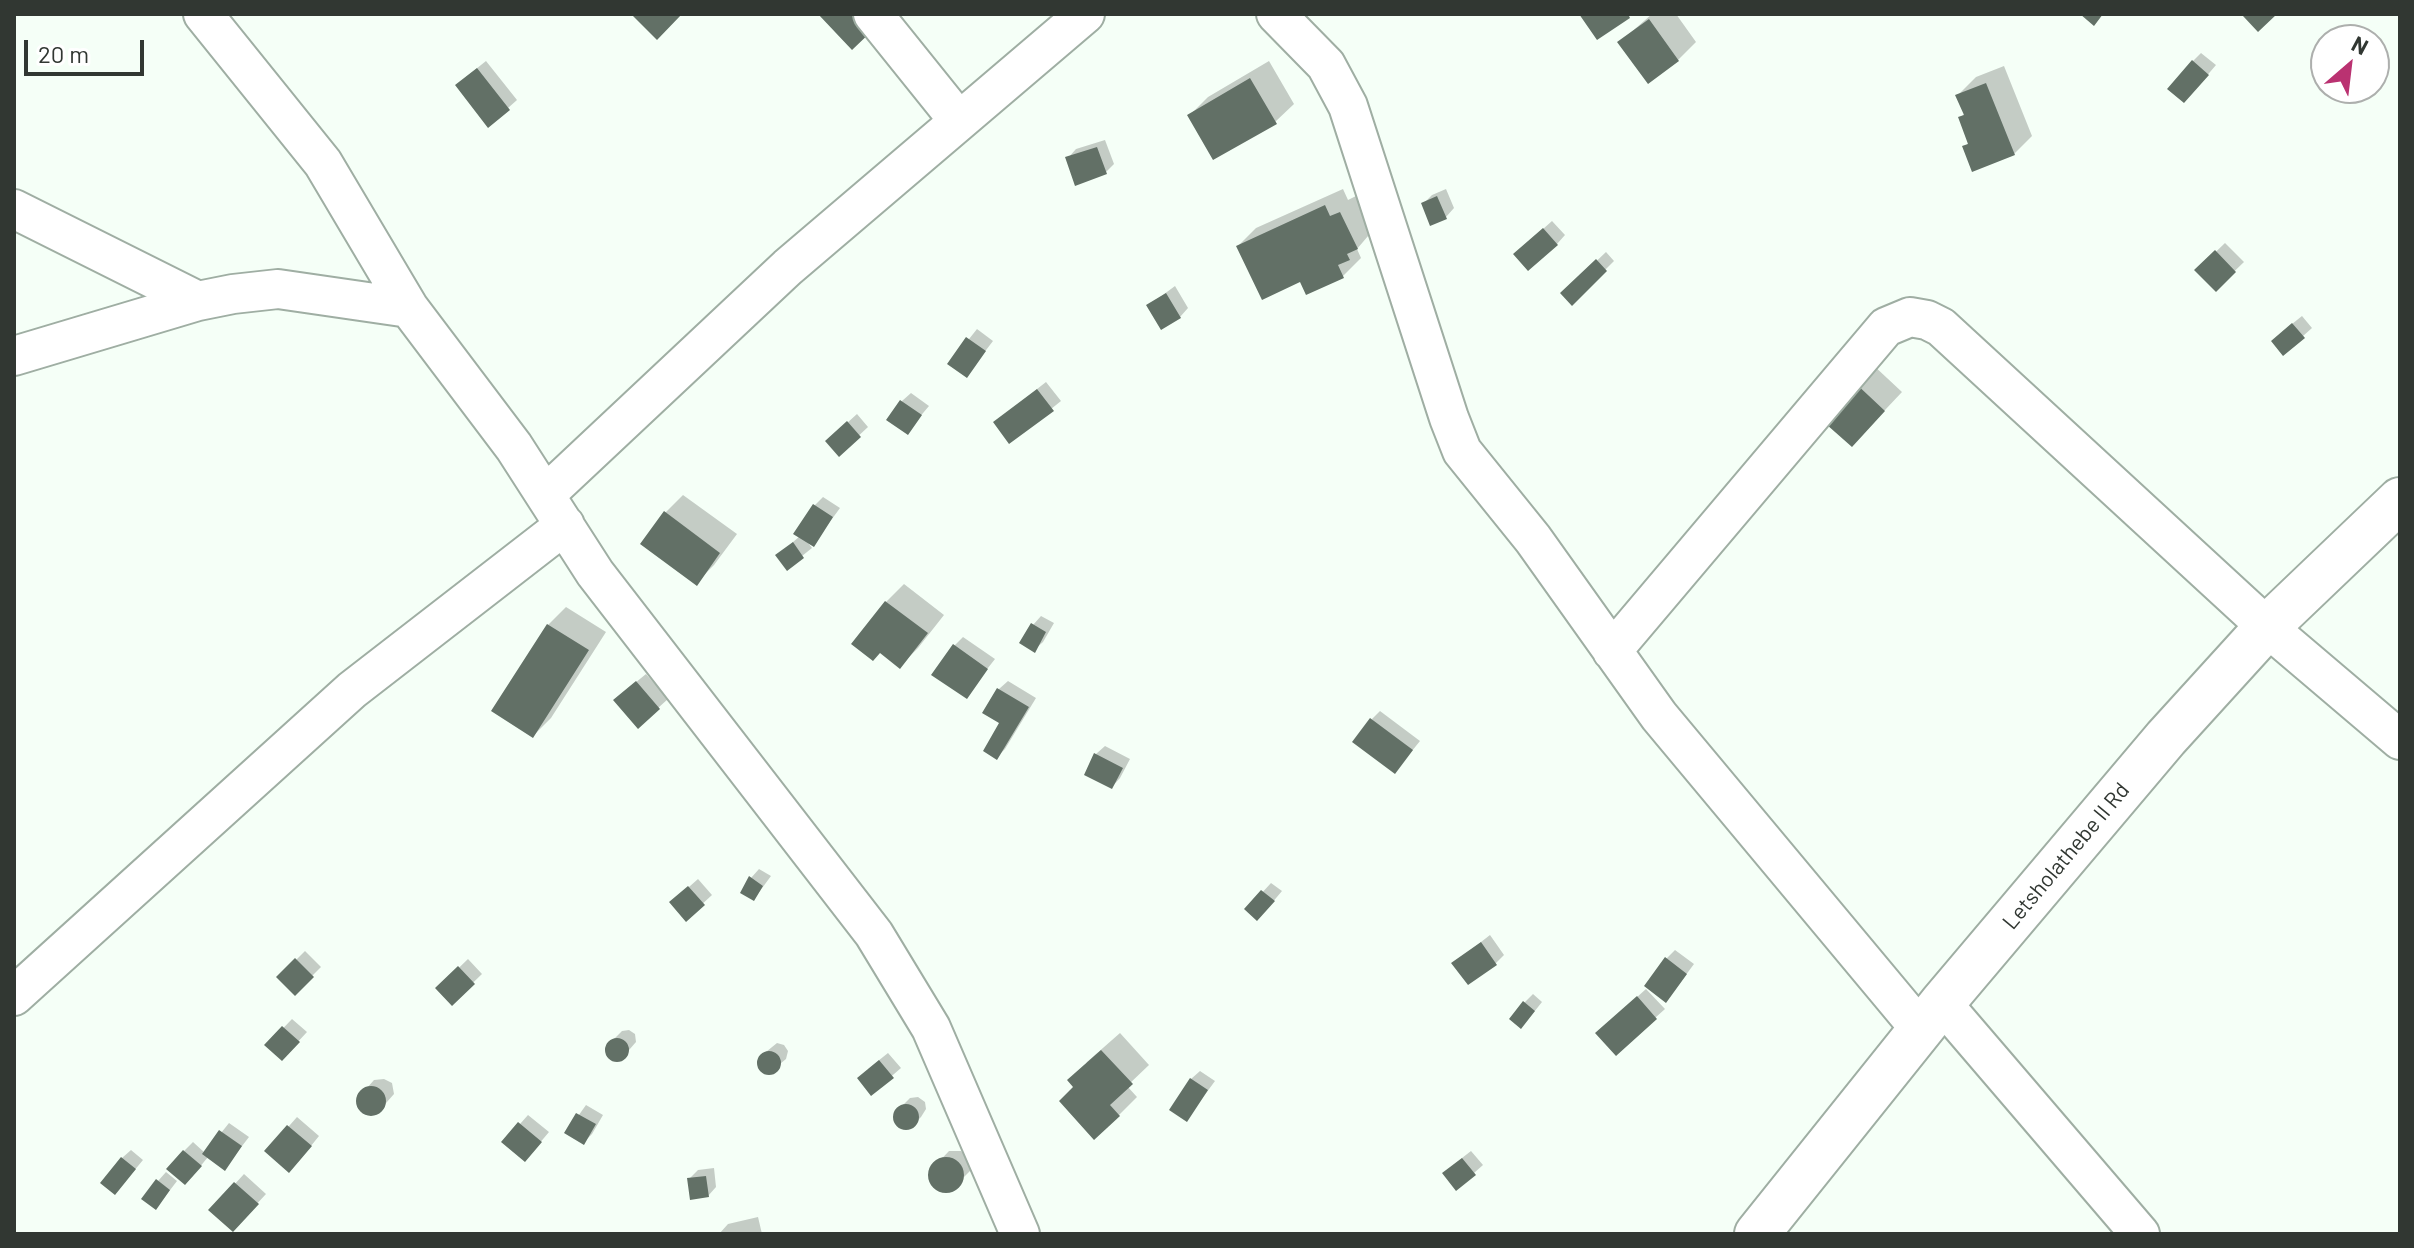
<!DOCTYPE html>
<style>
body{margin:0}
#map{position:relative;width:2414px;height:1248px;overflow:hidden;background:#f5fff7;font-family:Barlow,sans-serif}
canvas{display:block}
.frame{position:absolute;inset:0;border:16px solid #313732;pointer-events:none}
.north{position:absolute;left:2310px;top:24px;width:80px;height:80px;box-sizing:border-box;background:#fff;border:2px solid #adafad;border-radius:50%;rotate:28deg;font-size:22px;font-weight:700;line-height:32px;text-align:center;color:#313732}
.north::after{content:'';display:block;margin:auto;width:28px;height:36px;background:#ba3271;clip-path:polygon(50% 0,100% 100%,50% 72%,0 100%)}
.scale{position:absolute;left:24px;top:40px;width:120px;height:36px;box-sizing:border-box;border:4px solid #313732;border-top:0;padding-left:10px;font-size:24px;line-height:28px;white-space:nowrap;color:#313732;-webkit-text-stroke:6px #fff;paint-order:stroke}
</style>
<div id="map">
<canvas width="2414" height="1248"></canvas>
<div class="frame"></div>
<div class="north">N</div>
<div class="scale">20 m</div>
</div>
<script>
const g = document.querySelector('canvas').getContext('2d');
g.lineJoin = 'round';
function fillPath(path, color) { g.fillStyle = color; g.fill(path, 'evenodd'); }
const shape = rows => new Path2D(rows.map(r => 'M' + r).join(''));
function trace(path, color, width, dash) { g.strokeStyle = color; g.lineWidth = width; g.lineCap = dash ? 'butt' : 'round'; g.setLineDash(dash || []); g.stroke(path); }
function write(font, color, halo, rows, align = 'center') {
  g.font = font + ' Barlow,sans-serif'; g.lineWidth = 8; g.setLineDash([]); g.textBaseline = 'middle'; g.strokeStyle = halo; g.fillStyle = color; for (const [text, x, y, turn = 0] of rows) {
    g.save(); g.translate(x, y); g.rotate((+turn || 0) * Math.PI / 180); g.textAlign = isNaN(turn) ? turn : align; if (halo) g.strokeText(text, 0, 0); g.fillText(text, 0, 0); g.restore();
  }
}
fillPath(shape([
 [1652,14,1676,14,1696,42,1678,60,1648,81,1620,42],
 [2201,53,2216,65,2193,92,2193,61],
 [486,61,517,100,508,108,466,77],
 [1269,61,1294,104,1275,122,1190,115,1208,97],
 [2004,66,2032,136,2014,154,1965,147,1969,142,1960,118,1965,113,1958,95,1976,77],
 [1105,140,1114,164,1106,172,1068,158,1076,149],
 [1343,189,1348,200,1358,195,1374,229,1357,249,1361,258,1343,276,1307,293,1301,280,1238,246,1256,228],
 [1446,189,1454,208,1446,217,1423,204,1432,195],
 [1552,221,1565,235,1557,244,1524,246],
 [2225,243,2244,262,2216,289,2197,270],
 [1606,252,1614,261,1572,303,1563,293],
 [1175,286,1188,308,1180,317,1148,306],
 [2302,316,2312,328,2303,336,2282,332],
 [977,329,993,341,967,375,950,363],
 [1872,364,1902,392,1869,427,1821,417],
 [1046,382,1061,401,1010,442,995,422],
 [911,393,929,406,907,432,902,401],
 [857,414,868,427,839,454,836,433],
 [683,495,737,534,714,565,696,583,665,513],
 [823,497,840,508,813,545,806,540,812,548,787,568,778,555,800,536,814,506],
 [904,584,944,615,918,648,900,666,880,652,886,602],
 [566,607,606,632,551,718,533,736,548,625],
 [1041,616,1054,623,1043,642,1034,650,1033,625],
 [963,637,995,659,966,696,954,646],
 [646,674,668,699,638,726,624,692],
 [1008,681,1036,698,1005,749,997,757,1002,723,999,689],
 [1380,711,1420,741,1395,772,1372,719],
 [1105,746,1130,759,1120,778,1112,787,1096,754],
 [759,869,771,876,754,899,751,878],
 [698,879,712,895,686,919,681,894],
 [1271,883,1282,891,1266,910,1247,909],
 [1490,935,1504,955,1496,963,1454,963],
 [1675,950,1694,964,1674,991,1666,959],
 [305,951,321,967,295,993,279,977],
 [468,959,482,974,452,1003,438,988],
 [1646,989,1665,1009,1616,1053,1606,1025],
 [1533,994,1542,1002,1530,1017,1524,1003],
 [292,1019,307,1032,282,1059,267,1045],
 [629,1030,635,1034,636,1042,622,1058,614,1059,608,1054,607,1046,622,1031],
 [1120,1033,1149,1065,1127,1086,1137,1097,1119,1115,1075,1087,1087,1062],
 [777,1043,784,1045,788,1051,786,1059,769,1073,762,1070,759,1064,761,1056],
 [888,1053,901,1068,872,1093,868,1069],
 [1200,1071,1215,1081,1187,1119,1191,1079],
 [384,1079,392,1083,394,1094,379,1111,368,1113,360,1107,359,1097,374,1080],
 [918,1097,925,1102,926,1109,921,1117,912,1126,904,1128,896,1123,895,1115,900,1108,910,1098],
 [586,1105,603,1115,592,1134,583,1143,566,1133],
 [528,1115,549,1132,533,1151,504,1142],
 [297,1117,319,1136,298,1162,267,1151],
 [229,1123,249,1137,225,1168,208,1157,194,1174,184,1151,193,1142,205,1153],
 [131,1150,143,1160,123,1184,122,1158],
 [949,1151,961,1151,970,1159,970,1171,951,1190,939,1189,931,1181,931,1170],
 [1471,1151,1483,1165,1474,1173,1453,1165],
 [714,1168,716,1187,708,1196,689,1179,698,1170],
 [166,1172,177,1181,164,1198,158,1181],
 [244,1174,266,1194,241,1221,211,1210],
 [758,1217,762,1234,719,1234,728,1224]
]), '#0003');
fillPath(shape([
 [631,14,682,14,657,40],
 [818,14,862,14,875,28,852,50],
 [1579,14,1628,14,1630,18,1597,40],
 [2080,14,2103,14,2094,26],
 [2245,14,2277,14,2258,32,2243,16],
 [1649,19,1679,61,1648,84,1617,42],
 [2192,60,2209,75,2184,103,2167,89],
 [477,68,510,110,488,128,455,85],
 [1250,78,1277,124,1213,160,1187,115],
 [1986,83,2015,155,1972,172,1962,146,1968,144,1958,117,1964,115,1955,95],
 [1097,147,1107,174,1075,186,1065,157],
 [1437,196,1447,219,1430,226,1421,203],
 [1325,205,1330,216,1340,212,1358,249,1347,254,1350,260,1338,265,1344,278,1306,295,1300,282,1262,300,1236,246],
 [1543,228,1558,245,1528,271,1513,254],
 [2215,250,2236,272,2216,292,2194,270],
 [1596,259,1607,271,1572,306,1560,293],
 [1166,293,1181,318,1161,330,1146,305],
 [2292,323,2305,338,2283,356,2271,341],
 [966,337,986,351,967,378,947,364],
 [1852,380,1885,411,1852,447,1818,417],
 [1037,389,1054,411,1009,444,993,422],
 [900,400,922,415,908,435,886,420],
 [847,421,861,437,839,457,825,441],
 [813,504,833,517,814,547,793,534],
 [664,511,720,553,697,586,640,544],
 [793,542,804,558,787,571,775,555],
 [885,601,928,633,900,669,880,653,873,661,851,644],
 [1031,623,1046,632,1035,653,1019,643],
 [547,624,589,650,533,738,491,711],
 [953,644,988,669,967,699,931,675],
 [636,681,660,709,638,729,613,700],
 [997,688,1029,707,997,760,983,751,999,723,982,713],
 [1370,718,1413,750,1395,774,1352,742],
 [1094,753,1123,768,1112,789,1084,775],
 [749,876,763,886,754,901,740,893],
 [688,886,705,905,686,922,669,902],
 [1261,890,1275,901,1257,921,1244,909],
 [1481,942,1497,965,1468,985,1451,963],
 [1665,957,1687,974,1666,1003,1644,986],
 [295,958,314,977,295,996,276,977],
 [458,966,475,984,452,1006,435,988],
 [1637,996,1657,1019,1616,1056,1595,1033],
 [1523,1001,1535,1011,1521,1029,1509,1019],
 [282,1026,300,1042,282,1061,264,1045],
 '605 1050a12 12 0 1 1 24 0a12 12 0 1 1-24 0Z',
 [1101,1050,1133,1084,1110,1105,1120,1116,1094,1140,1059,1101,1073,1087,1067,1080],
 '757 1063a12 12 0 1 1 24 0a12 12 0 1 1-24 0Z',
 [879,1060,894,1078,871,1096,857,1078],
 [1190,1078,1208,1090,1187,1122,1169,1110],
 '356 1101a15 15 0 1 1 30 0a15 15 0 1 1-30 0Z',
 '893 1117a13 13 0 1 1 26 0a13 13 0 1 1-26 0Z',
 [576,1113,596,1124,584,1145,564,1133],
 [518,1122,542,1142,525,1162,501,1142],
 [287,1125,312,1146,289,1173,264,1151],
 [219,1130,242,1146,225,1171,202,1154],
 [183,1150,202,1166,185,1185,166,1169],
 [121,1157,136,1169,115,1195,100,1183],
 '928 1175a18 18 0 1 1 36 0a18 18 0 1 1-36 0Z',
 [1462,1158,1476,1175,1456,1191,1442,1173],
 [706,1176,709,1197,690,1200,687,1178],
 [156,1179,170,1190,156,1210,141,1199],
 [234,1182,259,1204,233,1232,208,1210]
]), '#627066');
const minor = shape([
 [203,14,323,163,409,308,514,447,595,573,874,934,931,1028,1020,1234],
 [873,14,959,121],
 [1276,14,1326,65,1348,106,1449,418,1462,451,1533,539,1659,716,1921,1030],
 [14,209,198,301],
 [14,356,198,301,233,294,278,289,409,308],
 [545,495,788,267,1085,14],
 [1612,651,1886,327,1910,317,1927,320,1941,327,2267,627,2400,740],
 [14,996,352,690,565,525],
 [1942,1003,2140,1234]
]);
const tertiary = shape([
 [1757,1234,1942,1003,2166,738,2267,627,2400,500]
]);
trace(minor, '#9faea3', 42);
trace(tertiary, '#9faea3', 48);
trace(minor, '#fff', 38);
trace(tertiary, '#fff', 44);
write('22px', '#313732', '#fff', [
 ["Letsholathebe II Rd",2066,856,-50]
]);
</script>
